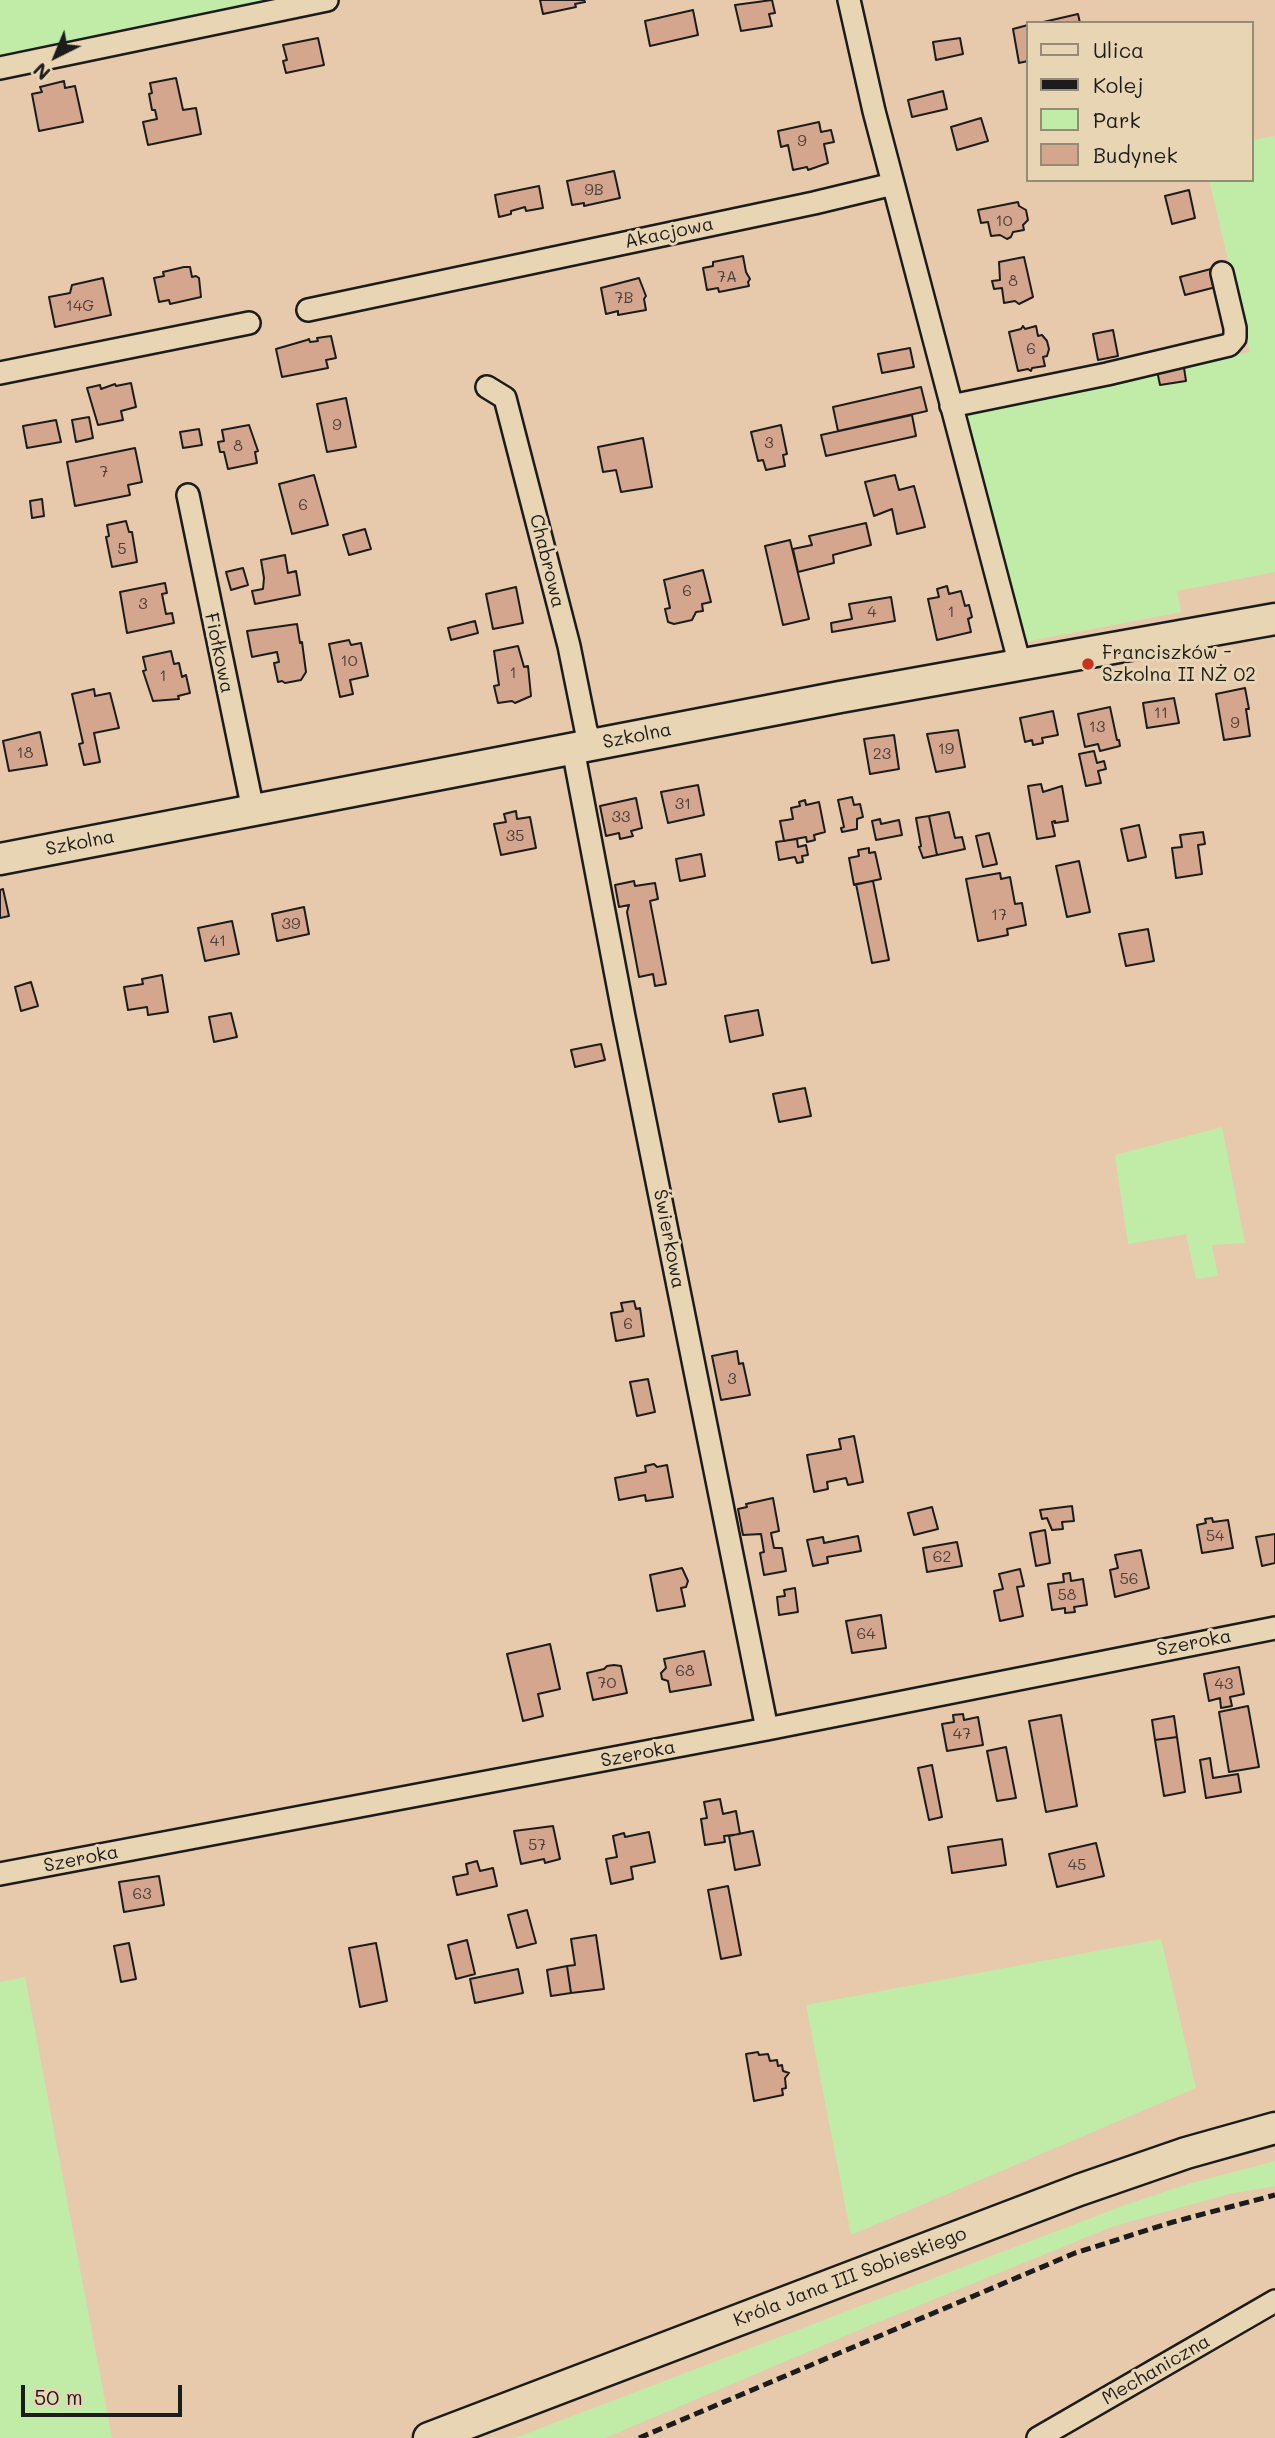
<!DOCTYPE html>
<meta charset="utf-8">
<style>
body{margin:0}
#map{position:relative;width:1275px;height:2438px;overflow:hidden;background:#e7caab;font-family:Mali,sans-serif}
canvas{display:block}
.legend{position:absolute;left:1026px;top:21px;width:228px;height:161px;box-sizing:border-box;background:#e8d5b3;border:2px solid #968b77;margin:0;padding:9px 12px;list-style:none;font-size:21px;color:#1c1c1c}
.legend li{display:flex;align-items:center;gap:14px;height:35px}
.legend b{width:35px;border:2px solid #968b77}
.north{position:absolute;left:21px;top:21px;width:70px;height:70px;-webkit-text-stroke:5px #e8d5b3;paint-order:stroke;rotate:223deg;font-size:19px;font-weight:700;line-height:28px;text-align:center;color:#1c1c1c}
.north::after{content:'';display:block;margin:auto;width:24px;height:32px;background:#1c1c1c;clip-path:polygon(50% 0,100% 100%,50% 72%,0 100%)}
.scale{position:absolute;left:21px;top:2385px;width:161px;height:32px;box-sizing:border-box;border:4px solid #1c1c1c;border-top:0;padding-left:9px;font-size:21px;line-height:24px;white-space:nowrap;color:#1c1c1c;-webkit-text-stroke:5px #e8d5b3;paint-order:stroke}
</style>
<div id="map">
<canvas width="1275" height="2438"></canvas>
<ul class="legend">
<li><b style="height:9px;background:#e8d5b3"></b>Ulica</li>
<li><b style="height:9px;background:#1c1c1c"></b>Kolej</li>
<li><b style="height:19px;background:#c0eca8"></b>Park</li>
<li><b style="height:19px;background:#d5a68e"></b>Budynek</li>
</ul>
<div class="north">N</div>
<div class="scale">50 m</div>
</div>
<script>
const g = document.querySelector('canvas').getContext('2d');
g.lineJoin = 'round';
function fillPath(path, color) { g.fillStyle = color; g.fill(path, 'evenodd'); }
const shape = rows => new Path2D(rows.map(r => 'M' + r).join(''));
function trace(path, color, width, dash) { g.strokeStyle = color; g.lineWidth = width; g.lineCap = dash ? 'butt' : 'round'; g.setLineDash(dash || []); g.stroke(path); }
function write(font, color, halo, rows, align = 'center') {
  g.font = font + ' Mali,sans-serif'; g.lineWidth = 6; g.setLineDash([]); g.textBaseline = 'middle'; g.strokeStyle = halo; g.fillStyle = color; for (const [text, x, y, turn = 0] of rows) {
    g.save(); g.translate(x, y); g.rotate((+turn || 0) * Math.PI / 180); g.textAlign = isNaN(turn) ? turn : align; if (halo) g.strokeText(text, 0, 0); g.fillText(text, 0, 0); g.restore();
  }
}
fillPath(shape([
 [0,0,284,0,0,57],
 [1275,136,1275,572,1177,591,1181,612,1025,642,963,414,1250,352,1209,180,1252,180,1252,140],
 [1222,1127,1245,1243,1212,1245,1218,1276,1196,1279,1186,1234,1128,1244,1115,1155],
 [1161,1939,1196,2088,851,2235,806,2005],
 [25,1977,112,2438,0,2438,0,1982],
 [1275,2161,1275,2186,1229,2194,1114,2226,871,2325,605,2438,515,2438,1125,2205,1188,2184]
]), '#c0eca8');
const building = shape([
 [540,0,584,0,585,2,575,4,576,7,543,14,540,0],
 [772,0,775,13,769,14,772,26,741,31,735,5,772,0],
 [693,10,698,35,650,46,645,21,693,10],
 [1078,14,1080,23,1039,23,1078,14],
 [1028,25,1028,61,1019,63,1013,29,1028,25],
 [318,38,324,65,286,73,283,61,287,60,283,45,318,38],
 [960,38,963,54,936,60,933,42,960,38],
 [176,78,183,110,196,108,201,134,148,145,143,122,157,119,155,110,152,110,149,94,152,93,150,83,176,78],
 [64,81,65,88,75,86,83,122,39,131,32,94,42,92,40,87,64,81],
 [943,91,947,109,912,117,908,100,943,91],
 [981,118,988,141,957,150,951,127,981,118],
 [819,122,821,132,831,130,834,142,824,144,828,163,808,170,807,167,793,170,788,145,781,147,778,131,819,122],
 [614,171,620,198,584,206,584,203,572,205,567,181,614,171],
 [539,186,543,208,526,211,525,207,511,211,511,214,499,217,495,195,539,186],
 [1189,190,1195,218,1172,224,1165,196,1189,190],
 [1018,202,1019,206,1026,210,1028,220,1023,225,1024,230,1013,232,1011,237,1007,239,1000,235,991,236,988,222,981,223,978,210,1018,202],
 [743,256,746,272,750,279,748,282,749,286,719,292,718,288,707,290,703,268,713,266,713,262,743,256],
 [1024,257,1033,297,1019,304,1015,301,1004,303,1002,288,994,289,992,281,1000,280,999,262,1024,257],
 [184,267,190,267,192,277,196,276,199,278,201,297,170,304,169,300,159,302,154,278,164,276,163,272,184,267],
 [1211,269,1216,287,1185,295,1180,277,1211,269],
 [103,278,111,315,55,327,49,297,70,293,72,285,103,278],
 [639,278,646,296,644,299,646,310,618,315,618,311,606,314,601,288,639,278],
 [1023,326,1025,329,1036,326,1038,336,1042,335,1047,341,1049,349,1047,356,1043,357,1045,366,1032,368,1031,371,1028,369,1018,371,1009,332,1021,329,1023,326],
 [1113,330,1118,356,1098,360,1093,334,1113,330],
 [331,336,336,358,326,360,328,368,282,377,276,349,307,340,309,339,310,342,318,341,317,338,331,336],
 [910,348,914,367,882,373,878,354,910,348],
 [1183,361,1186,381,1160,385,1156,366,1183,361],
 [131,383,136,407,121,411,123,420,98,425,87,388,100,385,101,389,115,384,116,386,131,383],
 [921,387,927,411,838,431,833,407,921,387],
 [346,398,356,447,327,452,317,404,346,398],
 [912,415,916,436,826,456,821,435,912,415],
 [89,417,93,438,76,442,72,420,89,417],
 [56,420,61,442,27,448,23,426,56,420],
 [249,425,258,451,255,452,257,463,228,469,224,452,220,452,218,442,224,441,222,430,249,425],
 [781,425,787,454,783,455,785,466,766,470,763,460,758,461,751,432,781,425],
 [199,429,202,445,183,448,180,432,199,429],
 [643,438,652,487,621,492,616,470,603,472,598,447,643,438],
 [135,448,142,482,128,485,130,495,75,506,67,462,135,448],
 [314,475,328,525,292,534,279,484,314,475],
 [895,475,899,490,914,486,925,527,897,534,892,509,874,516,865,482,895,475],
 [42,499,44,516,32,518,30,501,42,499],
 [126,521,129,532,132,532,137,562,112,567,106,537,109,536,107,525,126,521],
 [866,523,871,545,833,555,834,563,798,572,793,549,812,545,809,536,866,523],
 [365,529,371,549,349,555,343,535,365,529],
 [790,540,809,619,783,625,765,546,790,540],
 [285,555,288,573,296,571,300,595,255,604,252,591,263,589,264,578,261,560,285,555],
 [243,568,248,585,231,590,226,572,243,568],
 [703,570,711,602,702,604,703,611,696,612,692,620,674,624,668,622,665,609,670,608,664,580,703,570],
 [165,583,167,593,162,594,166,614,172,613,174,623,127,633,120,592,165,583],
 [947,586,949,594,961,591,965,606,969,605,972,617,968,619,971,632,937,640,928,599,939,597,937,589,947,586],
 [516,587,523,623,493,629,486,594,516,587],
 [891,597,895,621,832,632,831,623,852,619,849,604,891,597],
 [475,621,478,633,451,640,448,628,475,621],
 [297,624,300,643,302,642,306,672,301,680,285,683,282,681,278,682,274,663,279,662,277,652,252,657,247,631,297,624],
 [349,640,351,645,361,643,368,676,350,680,353,694,340,697,329,644,349,640],
 [518,646,524,667,528,666,531,696,515,703,512,701,498,703,494,686,499,685,494,651,518,646],
 [171,651,174,664,179,663,182,677,186,675,190,693,178,696,179,699,153,701,143,671,146,670,143,657,171,651],
 [1245,688,1249,709,1246,709,1250,736,1224,740,1216,694,1245,688],
 [94,689,95,696,110,693,119,728,94,733,100,762,84,765,79,744,83,743,72,694,94,689],
 [1174,698,1179,723,1147,728,1143,703,1174,698],
 [1110,707,1117,740,1119,740,1120,746,1100,751,1098,744,1085,747,1078,714,1110,707],
 [1053,711,1058,735,1042,738,1043,743,1033,745,1032,740,1025,742,1020,718,1053,711],
 [958,730,965,767,936,772,927,734,958,730],
 [40,732,47,765,9,771,3,741,40,732],
 [894,735,899,769,870,774,864,739,894,735],
 [1094,751,1097,763,1104,761,1106,769,1098,771,1101,783,1086,786,1079,754,1094,751],
 [1041,784,1043,792,1062,786,1068,821,1055,823,1055,821,1052,822,1055,836,1037,839,1028,786,1041,784],
 [698,785,704,815,668,823,661,792,698,785],
 [852,797,854,805,860,804,863,817,857,819,857,829,842,832,841,828,844,827,838,800,852,797],
 [636,798,642,828,631,831,633,836,620,839,619,833,606,836,600,806,636,798],
 [805,800,806,805,819,802,825,832,814,835,815,840,807,842,806,837,784,841,780,821,793,819,791,808,800,806,799,802,805,800],
 [516,811,517,819,530,817,536,848,501,855,494,824,506,822,504,814,516,811],
 [949,812,955,838,962,837,965,849,937,855,929,816,949,812],
 [929,816,937,855,923,858,919,847,921,846,916,818,929,816],
 [880,819,881,824,899,820,902,835,876,840,872,821,880,819],
 [1139,825,1146,857,1128,861,1121,829,1139,825],
 [1203,832,1205,844,1198,845,1202,874,1176,878,1172,848,1182,847,1180,835,1203,832],
 [989,833,997,864,983,867,976,836,989,833],
 [797,839,798,847,806,845,808,855,802,856,803,862,797,863,795,857,779,860,776,842,797,839],
 [869,848,869,853,875,852,881,879,854,885,849,858,859,856,858,850,869,848],
 [701,854,705,876,680,881,676,859,701,854],
 [1079,861,1090,912,1067,917,1056,866,1079,861],
 [1000,873,1001,879,1010,877,1015,904,1022,903,1026,925,1007,929,1008,935,978,941,966,879,1000,873],
 [634,881,635,886,655,883,658,899,650,901,666,984,655,986,653,974,639,977,627,912,629,905,619,907,615,885,634,881],
 [873,881,889,960,872,963,856,884,873,881],
 [3,889,9,916,0,918,0,890,3,889],
 [304,907,309,934,277,941,272,914,304,907],
 [232,921,239,954,205,961,198,928,232,921],
 [1148,929,1154,961,1126,966,1119,934,1148,929],
 [162,975,168,1012,148,1015,147,1007,128,1010,124,987,143,984,142,979,162,975],
 [31,982,38,1006,21,1011,15,987,31,982],
 [758,1010,763,1035,730,1042,725,1016,758,1010],
 [231,1013,237,1037,214,1042,209,1017,231,1013],
 [601,1044,605,1060,575,1067,571,1050,601,1044],
 [805,1088,811,1116,779,1122,773,1094,805,1088],
 [634,1301,636,1309,640,1308,644,1336,616,1341,611,1313,623,1311,621,1303,634,1301],
 [737,1351,739,1364,743,1363,750,1395,721,1400,712,1356,737,1351],
 [648,1379,655,1412,637,1416,630,1382,648,1379],
 [854,1436,863,1482,848,1485,846,1478,827,1482,828,1489,814,1492,807,1455,841,1449,839,1439,854,1436],
 [654,1464,657,1467,667,1465,673,1497,646,1501,645,1495,619,1500,615,1478,646,1472,645,1466,654,1464],
 [773,1498,779,1531,771,1533,774,1548,782,1548,786,1571,764,1575,760,1553,764,1552,761,1534,743,1535,738,1509,747,1507,746,1504,773,1498],
 [1072,1506,1074,1521,1062,1522,1063,1529,1052,1530,1047,1518,1042,1519,1040,1510,1072,1506],
 [932,1507,938,1529,914,1535,908,1513,932,1507],
 [1212,1518,1213,1522,1228,1520,1233,1548,1202,1553,1197,1525,1206,1523,1205,1519,1212,1518],
 [1045,1530,1050,1563,1036,1566,1030,1533,1045,1530],
 [1275,1534,1275,1563,1262,1566,1256,1537,1275,1534],
 [858,1536,861,1551,827,1557,828,1563,813,1566,807,1540,823,1537,824,1543,858,1536],
 [957,1542,962,1566,927,1572,923,1548,957,1542],
 [1141,1550,1149,1588,1115,1597,1110,1570,1118,1568,1115,1555,1141,1550],
 [682,1568,688,1581,686,1587,681,1588,685,1606,657,1611,650,1575,682,1568],
 [1020,1569,1024,1586,1017,1587,1023,1616,1000,1621,994,1591,1003,1589,999,1574,1020,1569],
 [1070,1573,1071,1581,1083,1579,1087,1605,1074,1607,1075,1612,1065,1613,1065,1608,1052,1610,1048,1584,1064,1582,1063,1574,1070,1573],
 [795,1588,798,1612,779,1615,777,1597,785,1596,784,1590,795,1588],
 [881,1615,886,1648,852,1653,846,1621,881,1615],
 [550,1644,560,1689,538,1694,543,1716,523,1721,507,1654,550,1644],
 [704,1651,711,1685,670,1692,668,1681,662,1679,661,1673,666,1668,664,1659,704,1651],
 [614,1665,621,1666,627,1693,593,1700,587,1673,604,1669,607,1666,614,1665],
 [1239,1667,1244,1694,1230,1697,1232,1706,1221,1708,1220,1698,1209,1701,1204,1674,1239,1667],
 [1248,1706,1259,1767,1229,1772,1219,1712,1248,1706],
 [963,1714,964,1720,978,1717,983,1745,947,1751,942,1724,954,1722,953,1715,963,1714],
 [1061,1715,1077,1806,1046,1812,1029,1721,1061,1715],
 [1174,1716,1177,1737,1155,1740,1152,1720,1174,1716],
 [1177,1737,1185,1792,1164,1796,1155,1740,1177,1737],
 [1006,1747,1016,1798,997,1801,987,1751,1006,1747],
 [1210,1758,1213,1778,1238,1774,1241,1792,1206,1798,1200,1760,1210,1758],
 [932,1765,942,1817,929,1820,918,1768,932,1765],
 [720,1799,723,1814,736,1811,740,1834,724,1836,725,1842,705,1845,701,1819,707,1818,704,1802,720,1799],
 [553,1826,560,1859,545,1863,544,1859,521,1864,514,1831,553,1826],
 [753,1831,760,1865,735,1870,729,1836,753,1831],
 [649,1832,655,1862,631,1867,633,1879,611,1884,606,1859,617,1857,613,1836,624,1833,625,1837,649,1832],
 [1002,1839,1006,1865,952,1873,948,1847,1002,1839],
 [1096,1843,1104,1876,1057,1887,1049,1854,1096,1843],
 [477,1861,480,1871,493,1868,497,1886,457,1895,453,1877,468,1874,466,1864,477,1861],
 [159,1876,164,1905,124,1912,119,1882,159,1876],
 [728,1886,741,1955,721,1959,708,1890,728,1886],
 [527,1910,536,1943,517,1948,508,1915,527,1910],
 [596,1935,604,1989,571,1993,567,1966,575,1965,571,1939,596,1935],
 [467,1940,475,1974,456,1979,448,1945,467,1940],
 [129,1943,136,1979,121,1982,114,1946,129,1943],
 [376,1943,387,2001,360,2007,349,1948,376,1943],
 [567,1966,571,1993,551,1996,547,1970,567,1966],
 [518,1969,523,1993,475,2003,470,1979,518,1969],
 [758,2052,759,2055,768,2054,770,2061,777,2060,778,2066,782,2065,783,2071,789,2073,785,2078,786,2088,782,2089,783,2095,754,2101,746,2054,758,2052]
]);
fillPath(building, '#d5a68e');
trace(building, '#1c1c1c', 2);
const street = shape([
 [849,0,874,111,1020,665],
 [0,68,327,0],
 [308,310,814,203,893,184],
 [0,373,249,323],
 [487,387,505,398,569,646,586,730,593,745],
 [951,406,1107,374,1229,345,1235,338,1235,328,1222,273],
 [188,495,253,810],
 [573,749,624,1017,767,1729],
 [0,1874,767,1729,1275,1628],
 [1038,2438,1275,2301]
]);
const secondary = shape([
 [0,859,840,697,1275,619],
 [429,2438,1079,2190,1186,2153,1275,2128]
]);
trace(street, '#1c1c1c', 26);
trace(secondary, '#1c1c1c', 35);
trace(street, '#e8d5b3', 21);
trace(secondary, '#e8d5b3', 30);
trace(shape([
 [639,2438,1075,2253,1173,2222,1275,2195]
]), '#1c1c1c', 5, [10, 5]);
for (const [x, y, r, color] of [
 [1088,664,7,"#c8321e"]
]) { const dot = new Path2D(); dot.arc(x, y, r, 0, 2 * Math.PI); g.fillStyle = color; g.fill(dot); trace(dot, '#e8d5b3', 2.5); }
write('16px', '#4a3e38', null, [
 ["9",802,141],
 ["9B",594,190],
 ["10",1004,221],
 ["7A",727,277],
 ["8",1013,281],
 ["7B",624,298],
 ["14G",80,306],
 ["6",1031,349],
 ["9",337,425],
 ["3",769,443],
 ["8",238,446],
 ["7",104,472],
 ["6",303,505],
 ["5",122,549],
 ["6",687,591],
 ["3",143,604],
 ["4",872,612],
 ["1",951,612],
 ["10",349,661],
 ["1",513,673],
 ["1",163,676],
 ["11",1161,713],
 ["9",1235,723],
 ["13",1097,727],
 ["19",946,749],
 ["18",25,753],
 ["23",882,754],
 ["31",683,804],
 ["33",621,817],
 ["35",515,836],
 ["17",999,915],
 ["39",291,924],
 ["41",218,941],
 ["6",628,1324],
 ["3",732,1379],
 ["54",1215,1536],
 ["62",942,1557],
 ["56",1129,1579],
 ["58",1067,1595],
 ["64",866,1634],
 ["68",685,1671],
 ["70",607,1683],
 ["43",1224,1684],
 ["47",962,1734],
 ["57",537,1845],
 ["45",1077,1865],
 ["63",142,1894]
]);
write('19px', '#1c1c1c', '#e8d5b3', [
 ["Akacjowa",669,233,-12],
 ["Chabrowa",547,561,76],
 ["Fiołkowa",219,653,78],
 ["Szkolna",637,736,-11],
 ["Szkolna",80,843,-11],
 ["Świerkowa",669,1239,79],
 ["Szeroka",1194,1643,-11],
 ["Szeroka",638,1754,-11],
 ["Szeroka",81,1859,-11],
 ["Króla Jana III Sobieskiego",850,2277,-21],
 ["Mechaniczna",1156,2370,-30]
]);
write('19px', '#1c1c1c', '#e8d5b3', [
 ["Franciszków -",1102,653],
 ["Szkolna II NŻ 02",1102,675]
], 'left');
</script>
